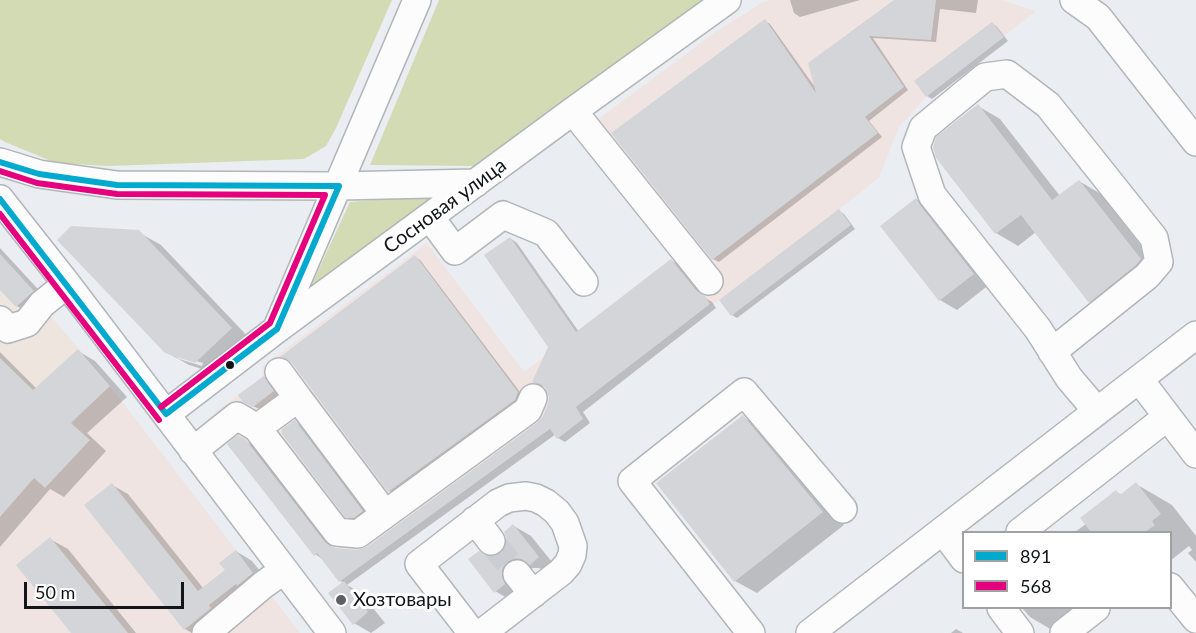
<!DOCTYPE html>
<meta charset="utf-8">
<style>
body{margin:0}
#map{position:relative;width:1196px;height:633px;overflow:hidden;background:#eaedf2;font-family:Lato,sans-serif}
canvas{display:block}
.legend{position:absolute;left:962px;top:531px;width:210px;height:78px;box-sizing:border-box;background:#fff;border:2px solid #a1a1a3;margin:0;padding:8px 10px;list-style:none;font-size:18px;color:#131518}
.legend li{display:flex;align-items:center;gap:12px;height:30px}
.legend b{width:30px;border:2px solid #a1a1a3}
.scale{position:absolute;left:24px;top:582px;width:160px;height:27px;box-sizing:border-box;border:3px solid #131518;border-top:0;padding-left:8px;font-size:18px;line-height:21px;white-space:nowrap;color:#131518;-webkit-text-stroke:4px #fff;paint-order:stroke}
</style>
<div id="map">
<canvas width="1196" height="633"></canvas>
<ul class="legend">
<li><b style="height:8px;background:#00a9ce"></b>891</li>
<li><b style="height:8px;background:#e5007d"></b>568</li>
</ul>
<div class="scale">50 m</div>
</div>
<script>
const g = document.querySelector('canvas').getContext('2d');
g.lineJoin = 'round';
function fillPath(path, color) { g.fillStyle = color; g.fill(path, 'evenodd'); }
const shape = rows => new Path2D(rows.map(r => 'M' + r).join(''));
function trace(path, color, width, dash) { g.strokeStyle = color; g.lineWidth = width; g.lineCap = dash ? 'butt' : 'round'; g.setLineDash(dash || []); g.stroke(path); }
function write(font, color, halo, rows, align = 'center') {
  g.font = font + ' Lato,sans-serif'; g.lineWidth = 6; g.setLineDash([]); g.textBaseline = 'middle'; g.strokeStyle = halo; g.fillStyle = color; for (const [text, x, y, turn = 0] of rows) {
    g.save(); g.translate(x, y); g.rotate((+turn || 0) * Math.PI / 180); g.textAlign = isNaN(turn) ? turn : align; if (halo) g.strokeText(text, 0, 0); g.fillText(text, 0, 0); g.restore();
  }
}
fillPath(shape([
 [0,254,34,291,32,293,92,365,0,454]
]), '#eee5df');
fillPath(shape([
 [771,0,1001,0,1036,11,926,97,899,127,879,178,839,209,851,225,731,316,719,300,711,306,709,304,577,407,583,419,557,439,550,430,339,582,317,553,314,556,213,426,213,414,262,377,263,366,427,243,524,372,674,257,593,123,714,33,763,2],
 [92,365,110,386,300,633,0,633,0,454]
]), '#f0e4e2');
fillPath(shape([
 [0,0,392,0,336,128,326,146,304,159,108,166,56,163,5,142,0,139],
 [439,0,706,0,475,166,370,165],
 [450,193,306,297,350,202]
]), '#d2dbb4');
fillPath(shape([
 [790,0,860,0,800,17,794,13],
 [896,0,978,0,976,13,940,9,936,42,873,38,908,90,869,121,882,137,719,262,713,259,765,21,770,24,817,90],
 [992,23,997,27,1008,41,932,99,927,96],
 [978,106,1000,119,1060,196,1079,181,1101,194,1162,273,1112,314,1090,301,1036,232,1018,246,996,233],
 [916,199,933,209,990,284,957,310,940,300],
 [839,211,844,214,855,229,737,318,732,315],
 [138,232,161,245,253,342,218,374,189,365,166,352],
 [174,355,203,363,202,366,179,359],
 [510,238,517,243,579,332,672,261,679,265,704,297,712,302,716,308,583,412,590,423,565,442,558,438,556,434,347,585,361,593,385,623,371,633,354,623,344,583,340,581,322,559,315,554,238,437,254,446,333,549,357,551,368,548,538,424,544,417,549,404,550,396,546,387,541,386,534,382,550,347],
 [0,248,49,301,33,316,17,306,0,288],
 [415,257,420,260,523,396,520,403,395,494,389,491,293,362,283,357],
 [78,351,95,361,127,397,87,433,106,451,64,497,50,489,0,547,0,352,37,389],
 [264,377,269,380,278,395,259,409,244,401],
 [743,417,765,430,844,525,757,593,735,581],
 [295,422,300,425,367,514,360,520,352,519,346,516],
 [1136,484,1172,505,1196,536,1196,562,1188,553,1192,550,1189,546,1170,561,1170,532,1075,532,1086,524,1116,492,1122,495],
 [112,485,128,494,203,588,227,570,236,551,252,561,269,582,208,633,192,633,185,629],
 [514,526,531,536,556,567,548,573,539,568,533,568,525,571,512,601,495,591,487,557,493,558,502,554,507,548],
 [50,539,68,549,136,633,73,633],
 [1022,608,1111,608,1079,633,1057,633,1030,617],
 [956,629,963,633,951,633]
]), '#0003');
fillPath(shape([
 [894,0,936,0,931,40,869,36,904,87,865,117,878,133,712,260,611,133,765,19,816,93,808,63],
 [992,22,1004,37,926,97,914,81],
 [978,104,1052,200,1079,180,1141,259,1136,265,1089,303,1021,215,995,234,936,158,933,147,936,137],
 [916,198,920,205,974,274,939,301,880,226],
 [839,209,851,225,731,316,719,300],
 [71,226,139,230,232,328,195,363,165,353,57,240],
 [510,237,576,332,671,259,697,291,705,296,710,304,576,407,583,419,557,439,550,429,339,582,317,553,314,556,227,444,238,435,246,440,325,542,330,546,335,548,357,550,367,547,537,423,543,416,548,404,549,397,545,388,540,384,532,382,548,347,484,255],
 [0,254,34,291,16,307,0,290],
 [415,255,518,392,515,400,388,492,292,363,286,358,280,357],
 [78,349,110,386,71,423,90,440,45,488,34,478,0,517,0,358,33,390],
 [264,376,274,391,253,407,243,402,238,395],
 [743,415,823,512,734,582,656,483],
 [295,420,363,511,354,518,345,517,282,434,282,429],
 [1136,482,1161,514,1152,521,1155,525,1145,532,1091,532,1080,518,1116,490,1120,495],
 [112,483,198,591,225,570,219,563,236,550,253,573,237,586,236,584,209,605,211,608,184,630,84,505],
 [513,524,539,557,530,565,522,559,515,558,508,561,502,569,502,577,505,584,494,593,468,559,479,551,484,555,492,557,501,553,505,548,507,540,504,532],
 [50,537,128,633,71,633,16,565],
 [344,581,368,612,353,625,328,593]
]), '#d3d5d8');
trace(shape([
 [491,541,517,574]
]), '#cacdd1', 27, [27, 14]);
const minor = shape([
 [1074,0,1098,17,1196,142],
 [573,111,709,281],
 [0,162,39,174,117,185,339,186,476,183],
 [0,199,67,284,332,633],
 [430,217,455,251,503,215,546,233,584,282],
 [0,320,8,329,27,323,42,304,67,284],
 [277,328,417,0],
 [1052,352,1147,276,1159,262,1154,238,1048,105,1007,74,985,77,923,128,916,147,932,195,1038,329,1069,378,1097,411],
 [279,372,298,398],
 [1139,379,1196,454],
 [166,414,277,329,573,111,727,0],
 [257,428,298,398,385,514],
 [193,451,237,416,257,428,337,532,358,534,528,410,533,398],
 [475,520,491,541],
 [943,531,964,559],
 [1020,532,1167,417],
 [517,574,533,594],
 [1170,587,1196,619],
 [1001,608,1020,633],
 [206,633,263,585,284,570],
 [472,633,419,564,498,503,509,498,526,496,536,498,546,503,557,512,565,523,573,546,572,555,568,564,561,572,482,633],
 [751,633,632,481,744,392,843,509],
 [810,633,1196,335],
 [1064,633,1096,608]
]);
trace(minor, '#b2b5b9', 30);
trace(minor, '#fcfcfd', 27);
trace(shape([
 [0,162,39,174,117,185,339,186,277,329,166,414],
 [0,199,166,414]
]), '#00a9ce', 6);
trace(shape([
 [0,171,37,183,117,194,325,195,270,323,161,407],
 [0,214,159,420]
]), '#e5007d', 6);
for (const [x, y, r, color] of [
 [230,365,5,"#131518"],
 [341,600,6,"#5e6164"]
]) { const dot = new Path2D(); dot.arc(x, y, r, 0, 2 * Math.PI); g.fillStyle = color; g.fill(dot); trace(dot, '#fff', 2); }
write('20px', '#131518', '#fff', [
 ["Сосновая улица",445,206,-36]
]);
write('20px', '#131518', '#fff', [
 ["Хозтовары",353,600]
], 'left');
</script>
